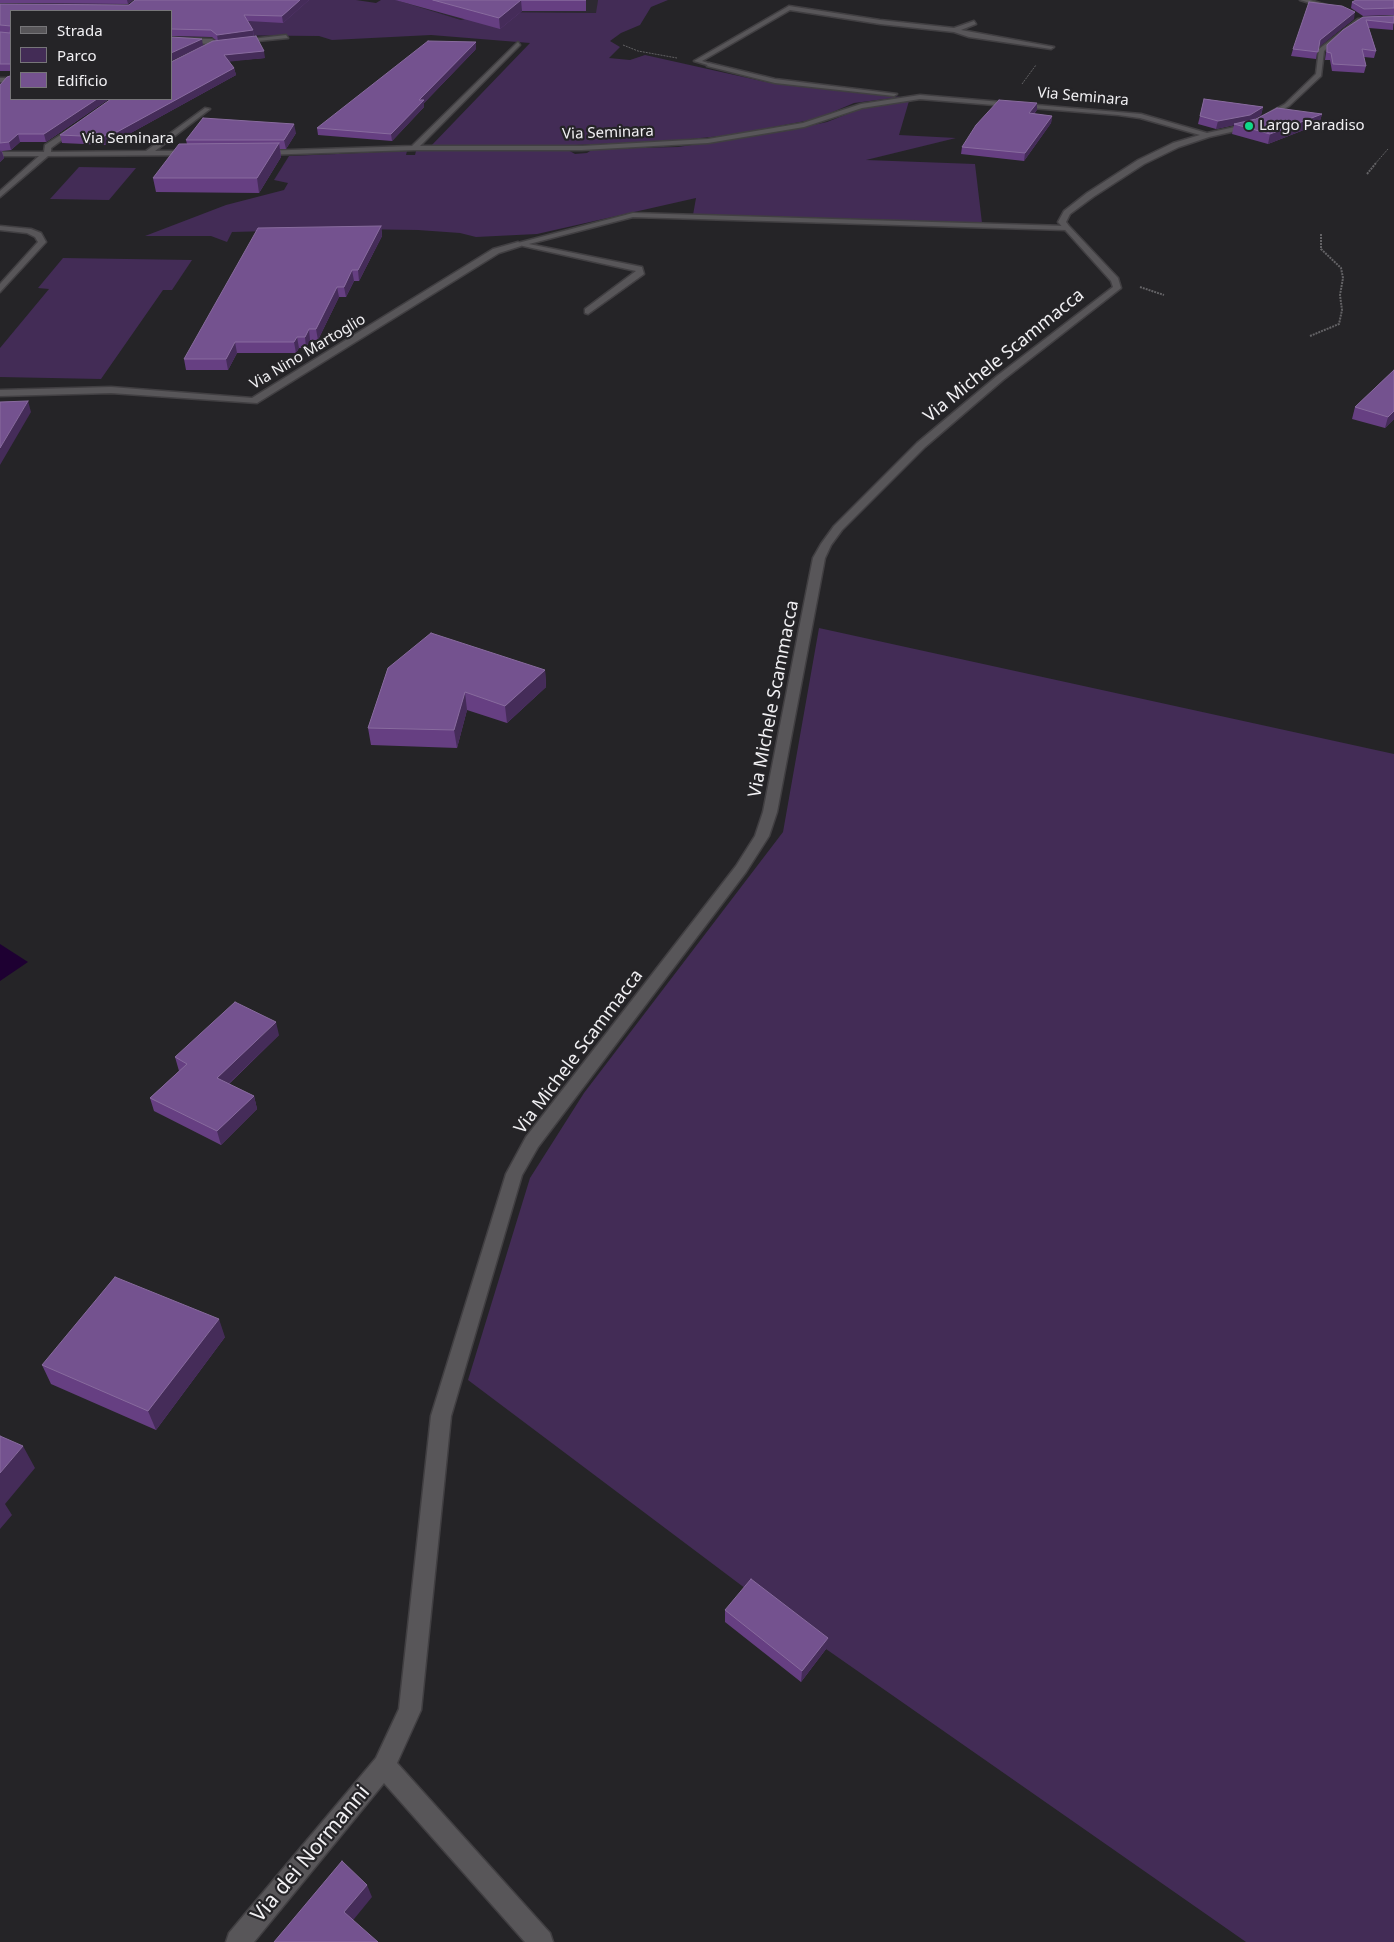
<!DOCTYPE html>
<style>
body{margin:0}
#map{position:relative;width:1394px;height:1942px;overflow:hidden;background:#252427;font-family:"Noto Sans",sans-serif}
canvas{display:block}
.legend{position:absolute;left:10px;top:10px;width:162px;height:90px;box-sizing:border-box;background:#252427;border:1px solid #777679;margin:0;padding:6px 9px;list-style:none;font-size:15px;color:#f1f0f3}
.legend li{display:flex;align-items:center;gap:10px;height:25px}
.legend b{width:25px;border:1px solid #777679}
</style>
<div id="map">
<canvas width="1394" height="1942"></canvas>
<ul class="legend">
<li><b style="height:6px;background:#585659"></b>Strada</li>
<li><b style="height:14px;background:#432c56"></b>Parco</li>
<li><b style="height:14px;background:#74528f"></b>Edificio</li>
</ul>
</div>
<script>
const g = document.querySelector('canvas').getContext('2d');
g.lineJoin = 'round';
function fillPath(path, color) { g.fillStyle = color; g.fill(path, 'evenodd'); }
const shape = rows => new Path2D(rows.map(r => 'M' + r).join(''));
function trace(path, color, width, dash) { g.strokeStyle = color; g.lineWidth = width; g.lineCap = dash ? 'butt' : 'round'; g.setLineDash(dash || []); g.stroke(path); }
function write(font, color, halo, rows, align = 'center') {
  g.font = font + ' "Noto Sans",sans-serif'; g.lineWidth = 4.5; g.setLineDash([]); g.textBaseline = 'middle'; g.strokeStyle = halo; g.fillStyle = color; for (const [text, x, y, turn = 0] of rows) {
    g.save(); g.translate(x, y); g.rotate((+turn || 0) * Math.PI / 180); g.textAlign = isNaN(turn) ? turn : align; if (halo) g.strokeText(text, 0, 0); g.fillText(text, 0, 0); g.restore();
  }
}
fillPath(shape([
 [423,0,598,0,597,13,491,12,461,20,406,5]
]), '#2d2932');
fillPath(shape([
 [247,0,356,0,376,3,381,0,396,0,461,20,491,12,596,13,598,0,668,0,651,7,640,25,621,33,610,41,620,47,609,58,630,60,645,55,766,82,901,97,854,103,816,119,731,135,671,141,527,147,430,147,530,43,431,35,332,40,319,36,206,35],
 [909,101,899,135,956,138,866,160,975,164,982,223,693,215,696,198,537,234,476,237,460,233,418,230,349,229,232,232,227,242,211,236,145,236,226,205,284,190,288,183,274,180,289,156,407,151,406,155,415,155,416,151,568,150,575,154,587,153,593,149,678,147,786,131,827,122,865,107],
 [79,167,136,168,109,200,50,199],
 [63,258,192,260,172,290,163,290,101,379,0,377,0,348,49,289,38,288],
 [819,628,1394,754,1394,1942,1246,1942,826,1649,468,1380,530,1178,584,1093,783,832]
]), '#432c56');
fillPath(shape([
 [0,944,28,962,0,981]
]), '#1e0032');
const lane = shape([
 [789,6,880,20,954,28,974,21,976,24,961,30,1054,47,1051,49,969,37,954,32,880,24,790,10,702,61,711,64,711,66,694,61,789,6],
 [286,35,288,38,237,43,234,41,286,35],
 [633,213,1066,226,1070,228,1066,230,633,217,529,244,642,267,644,274,588,314,585,313,585,309,636,271,514,244,633,213]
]);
const street = shape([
 [1300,0,1310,0,1336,8,1333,10,1300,0],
 [1394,17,1394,21,1361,22,1340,36,1324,51,1321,76,1289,106,1253,127,1209,137,1179,147,1144,164,1093,197,1070,214,1066,222,1069,226,1118,278,1121,288,1003,380,925,447,842,530,831,545,825,558,777,812,769,836,746,872,538,1147,522,1175,451,1416,421,1710,397,1763,550,1933,553,1942,525,1942,384,1783,254,1942,226,1942,229,1933,376,1758,399,1709,431,1416,506,1174,526,1137,736,866,755,836,763,812,813,558,821,544,834,526,917,443,997,376,1113,287,1111,281,1058,222,1064,211,1087,193,1138,160,1173,143,1200,135,1140,118,1118,115,920,99,862,108,804,127,708,143,582,150,414,150,261,155,257,153,261,151,412,146,518,42,520,45,420,146,582,146,708,139,803,123,861,104,920,95,1141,114,1207,133,1249,124,1285,104,1316,74,1319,49,1358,19,1394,17],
 [171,38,212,39,218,44,171,68,171,63,211,44,171,42,171,38],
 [709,63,775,79,897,94,894,96,775,83,707,66,709,63],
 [0,78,11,78,11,82,0,82,0,78],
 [205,108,210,109,155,151,191,151,194,155,48,156,0,197,0,191,39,156,0,156,0,152,44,152,45,145,76,125,78,128,51,148,51,152,146,151,205,108],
 [0,226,31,229,41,233,46,242,0,292,0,284,38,242,35,237,27,233,0,230,0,226],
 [518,242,522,244,521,246,499,253,257,403,111,393,0,396,0,390,111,387,252,398,493,249,518,242]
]);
trace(lane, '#413f42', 3);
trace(street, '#413f42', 3);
trace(shape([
 [623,45,638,51,677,58],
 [1022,84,1036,65],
 [1375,164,1388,149]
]), '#636265', 1, [2, 1]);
trace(shape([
 [1367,174,1376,163],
 [1140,287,1164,295],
 [1310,336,1339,324,1342,310,1340,295,1343,278,1341,268,1321,249,1321,234]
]), '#636265', 2, [2, 1]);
fillPath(lane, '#585659');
fillPath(street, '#585659');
fillPath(shape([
 [0,0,133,0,128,4,0,3],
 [135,0,309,0,283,23,248,21,253,30,254,37,265,58,229,61,234,68,236,75,118,140,112,139,105,145,62,143,60,135,217,41,212,37,171,36,171,11,11,11,11,71,0,71,0,4,129,5],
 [395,0,586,0,586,11,522,11,500,29],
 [1394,0,1394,15,1363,16,1351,8,1352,2],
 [1394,16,1393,30,1369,28,1376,51,1374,58,1364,57,1366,66,1364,73,1332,71,1330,60,1325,60,1327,45,1363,17],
 [1354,19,1318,47,1316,59,1291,56,1293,49],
 [476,49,424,103,424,107,392,141,318,135,317,128],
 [10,76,11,99,109,99,46,142,20,142,11,150,2,151,4,158,0,162,0,85],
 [1204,99,1263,107,1261,115,1252,120,1322,114,1319,124,1268,144,1232,134,1234,125,1216,129,1198,124],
 [1037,110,1034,114,1052,116,1051,123,1024,161,961,154,962,147],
 [296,133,286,149,280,149,281,157,259,193,156,192,153,178,187,144,186,140],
 [381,226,382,236,359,281,354,281,346,297,339,297,318,340,310,340,306,348,299,348,296,353,237,353,228,370,186,370,184,359],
 [1394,370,1394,419,1385,428,1352,419,1355,407],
 [388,668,545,670,546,687,507,723,467,710,457,748,371,745,368,728],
 [279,1035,229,1084,254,1096,257,1109,221,1145,154,1111,150,1098,179,1071,175,1057],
 [225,1337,156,1430,51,1384,42,1365],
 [725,1610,826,1649,801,1682,725,1622]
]), '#663f82');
fillPath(shape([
 [127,0,133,0,128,4],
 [300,0,309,0,283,23,282,16],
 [521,0,522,11,500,29,499,18],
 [1355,12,1354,19,1318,48,1320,40],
 [253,30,254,37,218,41,217,35],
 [202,39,203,46,171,61,171,53],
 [476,42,476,49,424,103,424,107,392,141,391,134,419,100],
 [264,51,265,58,226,62,224,55],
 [234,68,236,75,118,140,117,132],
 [97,99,109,99,46,142,44,134],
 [1037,103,1037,110,1028,120,1029,113],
 [1263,107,1261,115,1248,122,1234,124,1234,125,1216,129,1218,121],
 [1322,114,1319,124,1268,144,1270,134],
 [1052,116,1051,123,1024,161,1025,153],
 [294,124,296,133,286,149,284,140],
 [110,132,112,139,105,145,103,137],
 [18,134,20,142,11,150,9,142],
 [279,143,281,157,259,193,257,178],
 [1,150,4,158,0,162,0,152],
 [381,226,382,236,359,281,358,270],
 [352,270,354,281,346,297,344,287],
 [337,287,339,297,318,340,316,329],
 [309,329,310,340,306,348,305,337],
 [297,337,299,348,296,353,294,342],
 [235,342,237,353,228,370,226,359],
 [28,401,31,412,0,465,0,448],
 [1394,411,1394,419,1385,428,1388,417],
 [545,670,546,687,507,723,505,706],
 [465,692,467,710,457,748,454,730],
 [276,1022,279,1035,221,1091,217,1078],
 [254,1096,257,1109,221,1145,217,1131],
 [219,1319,225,1337,156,1430,148,1411],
 [23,1446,35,1468,5,1504,12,1515,0,1529,0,1473],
 [828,1638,826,1649,801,1682,802,1671],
 [367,1885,372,1897,350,1924,344,1912]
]), '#452c59');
const building = shape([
 [135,0,300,0,282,16,244,15,253,30,217,35,211,30,171,29,171,11,11,11,11,64,0,64,0,32,10,33,11,26,0,25,0,4,129,5,135,0],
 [433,0,586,0,521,0,499,18,433,0],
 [1356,0,1394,0,1394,8,1364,9,1352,2,1356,0],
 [1309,2,1342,6,1355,12,1320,40,1318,52,1293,49,1309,2],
 [1394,16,1394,23,1366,20,1376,51,1362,49,1366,66,1333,64,1331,53,1327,52,1327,45,1343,30,1363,17,1394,16],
 [256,36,264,51,224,55,234,68,117,132,110,132,103,137,60,135,111,99,171,99,171,62,213,41,256,36],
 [171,37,202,39,171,53,171,37],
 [428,41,476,42,419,100,424,100,391,134,317,128,428,41],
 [11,75,11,99,97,99,44,134,18,134,9,142,0,143,0,85,7,77,10,76,11,75],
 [1204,99,1263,107,1250,115,1218,121,1200,116,1204,99],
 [999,100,1037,103,1029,113,1052,116,1025,153,962,147,976,125,999,100],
 [1277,108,1322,114,1270,134,1234,124,1256,119,1277,108],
 [203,118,294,124,284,140,186,140,203,118],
 [279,143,257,178,153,178,179,144,279,143],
 [381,226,358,270,352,270,344,287,337,287,316,329,309,329,305,337,297,337,294,342,235,342,226,359,184,359,258,228,381,226],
 [1394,370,1394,411,1388,417,1355,407,1394,370],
 [28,401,0,448,0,402,28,401],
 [431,633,545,670,505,706,465,692,454,730,368,728,388,668,431,633],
 [235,1002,276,1022,217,1078,254,1096,217,1131,150,1098,187,1064,175,1057,235,1002],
 [115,1277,219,1319,148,1411,42,1365,115,1277],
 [0,1436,23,1446,0,1473,0,1436],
 [751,1579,828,1638,802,1671,725,1610,751,1579],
 [342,1861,367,1885,344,1912,378,1942,274,1942,342,1861]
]);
fillPath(building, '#74528f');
trace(building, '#886b9e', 1);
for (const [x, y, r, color] of [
 [1249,126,5,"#0fd98a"]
]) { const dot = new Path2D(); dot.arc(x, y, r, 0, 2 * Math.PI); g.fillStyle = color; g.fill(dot); trace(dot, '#252427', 2); }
write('15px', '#f1f0f3', '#252427', [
 ["Via Seminara",1083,97,5],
 ["Via Seminara",608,133,-2],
 ["Via Seminara",128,139],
 ["Via Nino Martoglio",308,352,-31]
]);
write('15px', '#f1f0f3', '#252427', [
 ["Largo Paradiso",1259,126]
], 'left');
write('18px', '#f1f0f3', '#252427', [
 ["Via Michele Scammacca",1004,356,-39],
 ["Via Michele Scammacca",774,699,-79],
 ["Via Michele Scammacca",579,1052,-53]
]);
write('21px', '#f1f0f3', '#252427', [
 ["Via dei Normanni",311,1854,-50]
]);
</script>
